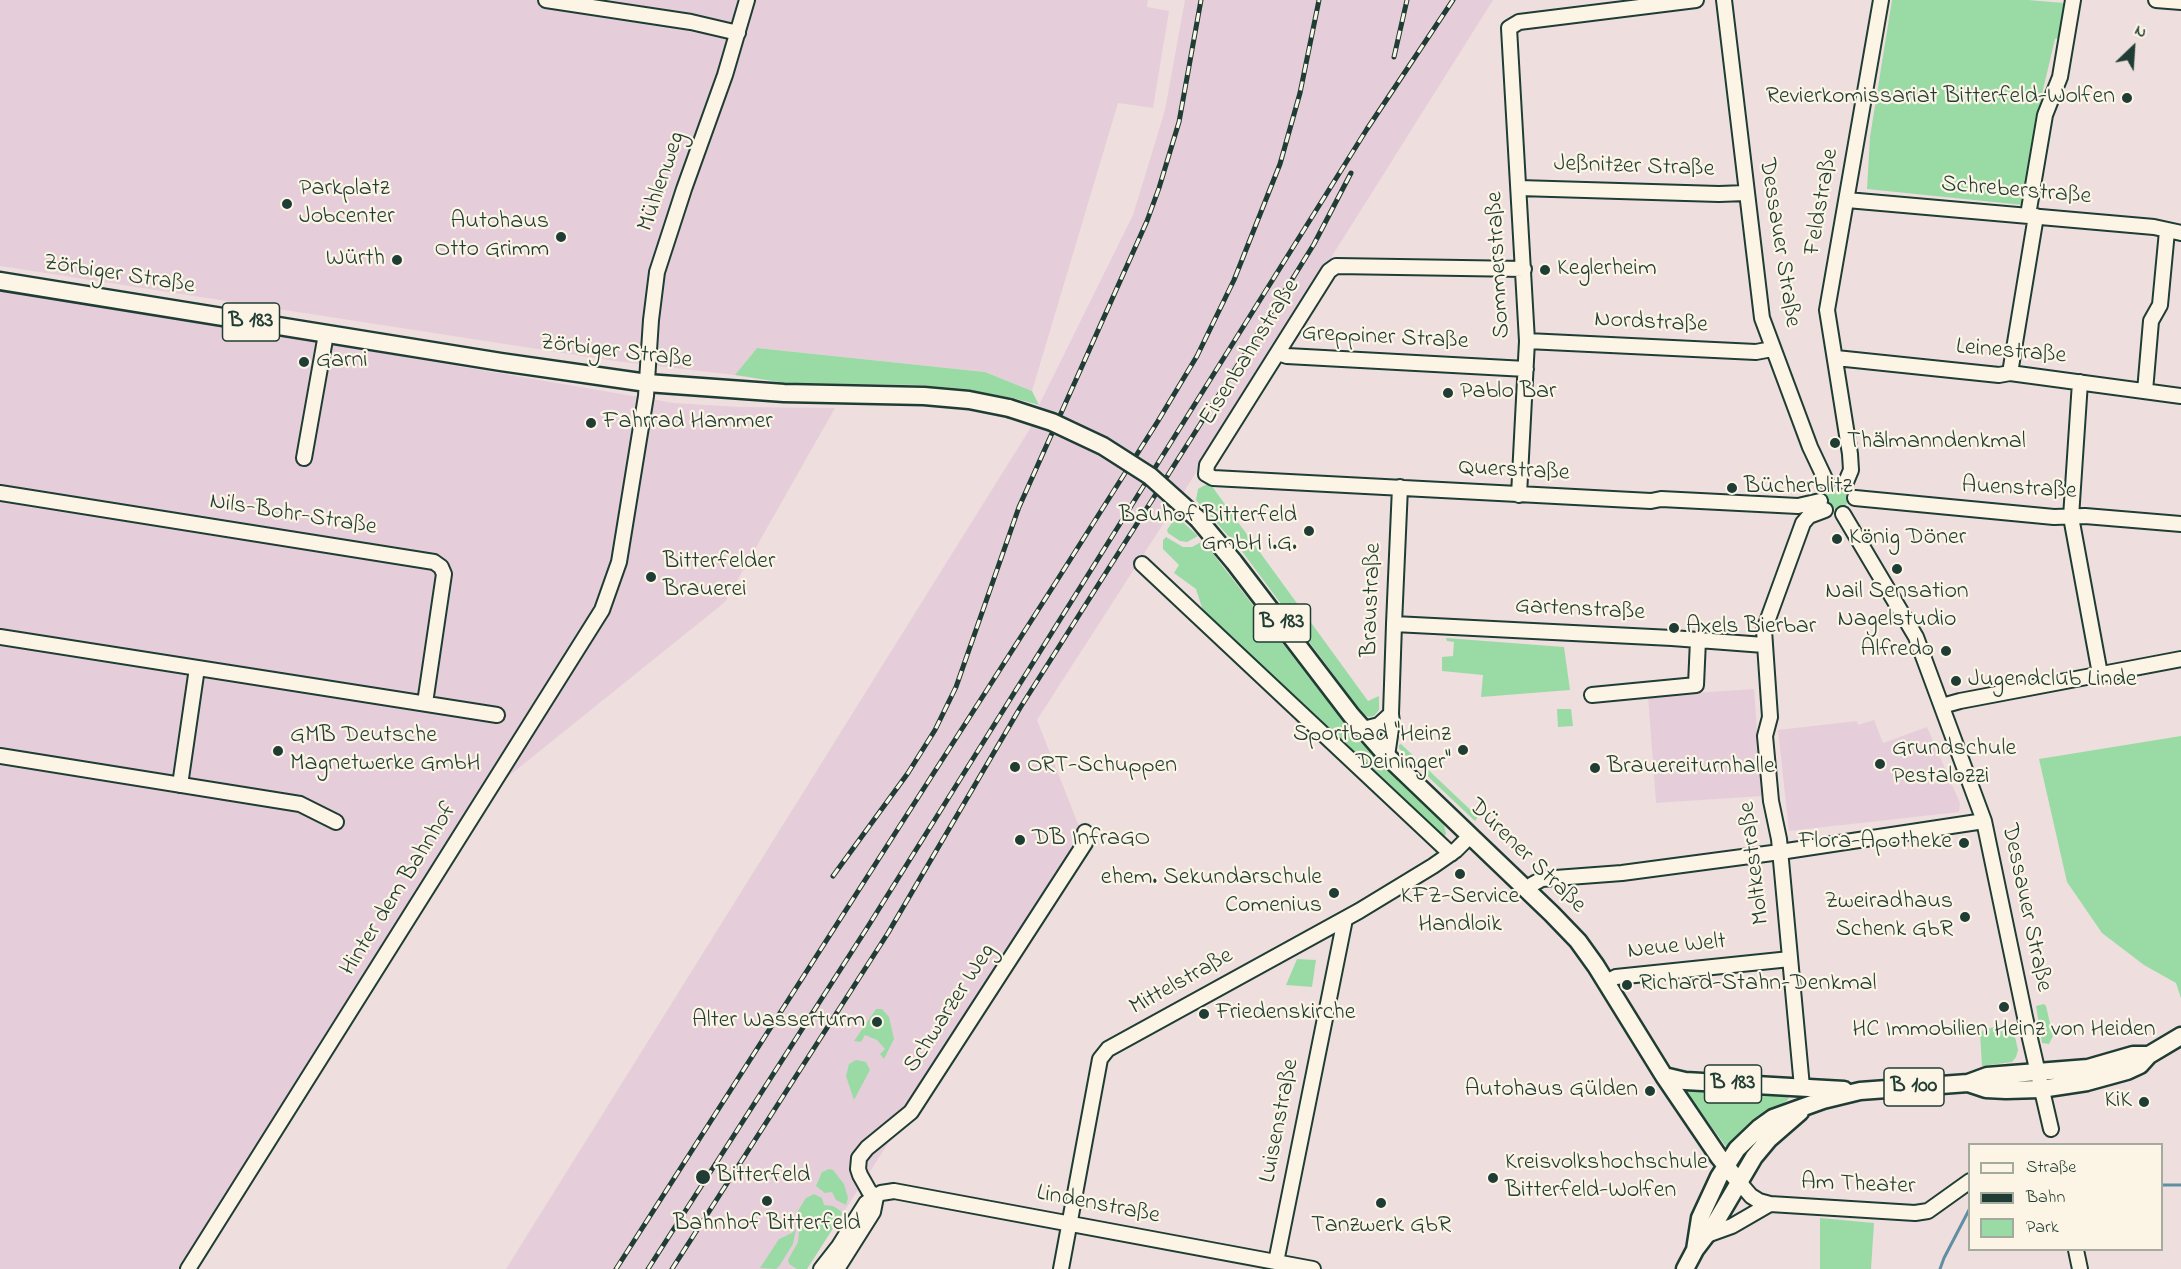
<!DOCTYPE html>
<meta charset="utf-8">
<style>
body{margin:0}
#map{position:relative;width:2181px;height:1269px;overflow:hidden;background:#eedede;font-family:"Indie Flower",sans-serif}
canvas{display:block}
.legend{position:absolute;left:1968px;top:1143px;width:195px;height:108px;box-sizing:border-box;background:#fcf5e5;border:2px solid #a4ab9e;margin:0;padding:8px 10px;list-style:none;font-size:18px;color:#1f3d34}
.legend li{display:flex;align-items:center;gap:12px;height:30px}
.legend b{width:30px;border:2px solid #a4ab9e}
.north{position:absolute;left:2103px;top:18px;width:60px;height:60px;-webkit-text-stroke:4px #fcf5e5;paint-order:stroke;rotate:25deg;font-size:16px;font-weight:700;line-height:24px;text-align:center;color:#1f3d34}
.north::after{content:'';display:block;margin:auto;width:21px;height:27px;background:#1f3d34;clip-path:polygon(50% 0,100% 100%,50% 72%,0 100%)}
</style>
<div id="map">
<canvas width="2181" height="1269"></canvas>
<ul class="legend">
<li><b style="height:8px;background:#fcf5e5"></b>Straße</li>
<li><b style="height:8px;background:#1f3d34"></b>Bahn</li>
<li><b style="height:16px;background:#9adba5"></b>Park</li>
</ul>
<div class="north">N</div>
</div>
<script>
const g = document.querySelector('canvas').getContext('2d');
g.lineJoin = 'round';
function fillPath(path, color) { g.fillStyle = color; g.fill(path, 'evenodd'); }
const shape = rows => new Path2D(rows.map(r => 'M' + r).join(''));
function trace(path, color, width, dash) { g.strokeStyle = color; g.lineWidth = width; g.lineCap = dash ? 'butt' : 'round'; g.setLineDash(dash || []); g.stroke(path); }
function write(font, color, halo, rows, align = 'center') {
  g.font = font + ' "Indie Flower",sans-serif'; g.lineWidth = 4.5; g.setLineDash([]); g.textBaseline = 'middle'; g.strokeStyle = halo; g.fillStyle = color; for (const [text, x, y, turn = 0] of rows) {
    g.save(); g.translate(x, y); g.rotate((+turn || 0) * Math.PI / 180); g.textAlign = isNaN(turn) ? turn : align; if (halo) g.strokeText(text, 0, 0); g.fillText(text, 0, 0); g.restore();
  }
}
fillPath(shape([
 [0,0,1148,0,1147,7,1169,11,1153,108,1118,103,1032,391,985,372,757,348,735,375,615,361,0,266],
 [1185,0,1493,0,1185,490,1037,720,1082,834,1080,846,807,1269,506,1269,1031,427,1039,405,1133,215,1165,110],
 [0,288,674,403,740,407,835,408,725,602,505,779,187,1269,0,1269],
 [1754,689,1762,796,1656,803,1648,696],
 [1874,720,1883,743,1927,727,1960,803,1959,812,1789,831,1778,730,1857,721,1858,725]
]), '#e5ceda');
fillPath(shape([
 [1892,0,2028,0,2064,3,2066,11,2062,37,2055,39,2037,115,2029,156,2032,161,2023,205,1867,189,1870,137],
 [757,348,985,372,1032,391,1039,405,1013,398,964,389,919,385,786,383,735,375],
 '1825 497a12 12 0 1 1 24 0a12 12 0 1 1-24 0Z',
 [1205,485,1211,485,1368,701,1379,696,1379,710,1374,716,1368,717,1362,713,1241,550,1196,500,1198,489],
 [1176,516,1198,536,1187,542,1180,541,1168,533,1167,530],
 [1166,537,1183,547,1192,547,1203,541,1357,739,1444,825,1446,834,1443,839,1353,756,1350,747,1325,724,1321,727,1205,617,1196,589,1174,573,1179,565,1163,549,1163,540],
 [1446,638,1564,647,1570,690,1481,697,1483,675,1442,671,1442,657,1453,656,1454,642,1447,641],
 [1557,709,1571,709,1573,726,1558,727],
 [2181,736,2181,998,2176,983,2144,965,2102,933,2067,882,2039,759],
 [1401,744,1478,817,1475,821,1403,753,1399,748,1399,745],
 [1297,959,1316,960,1312,987,1286,985],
 [2044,1004,2046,1006,2053,1036,2049,1044,2042,1043,2036,1006],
 [876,1009,882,1009,889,1017,894,1039,884,1059,880,1054,885,1049,877,1040,865,1035,861,1042,854,1041],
 [2012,1024,2018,1050,2016,1057,2012,1062,1982,1066,1980,1033,1985,1029],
 [856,1060,866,1062,870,1070,854,1100,846,1076,849,1064],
 [1688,1089,1786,1093,1789,1096,1788,1100,1756,1121,1730,1149,1727,1148,1686,1092],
 [829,1169,833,1170,844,1184,848,1198,846,1205,836,1200,832,1192,825,1193,816,1186,822,1172],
 [814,1194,822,1198,824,1205,833,1206,841,1211,842,1214,807,1269,797,1269,789,1264,788,1260,798,1242,800,1222,796,1214,806,1198],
 [1820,1218,1874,1223,1871,1269,1820,1269],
 [796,1229,793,1244,780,1265,776,1269,760,1268,779,1239,792,1233]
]), '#9adba5');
trace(shape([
 [2162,1185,2181,1185],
 [1940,1269,1944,1258,1970,1208]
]), '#618fa2', 3);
const minor = shape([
 [546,0,691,22,738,33],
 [1724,0,1762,318,1810,447,1827,483],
 [2156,0,2181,2],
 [1519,188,1719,194,1746,193],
 [1847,200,2154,227,2181,233],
 [2028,215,2045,115,2060,77,2073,0],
 [1524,269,1336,266,1329,271,1207,465,1206,474,1213,478,1651,501,1661,499,1798,506,1820,501],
 [1527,341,1756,352,1772,349],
 [1278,353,1287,356,1526,369],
 [1836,358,1999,375,2010,373,2181,396],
 [2010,373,2036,216],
 [2080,382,2071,517,2100,674],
 [2145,391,2151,321,2160,305,2167,231],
 [304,458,326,334],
 [1846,482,1851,470,1850,454,1827,310,1881,0],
 [0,493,434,562,441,567,444,574,425,703],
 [1519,495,1527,341,1509,28,1519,22,1696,0],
 [1855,498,2054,517,2085,516,2181,524],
 [1843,514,1916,637,1984,821,2025,1017,2051,1129],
 [1142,564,1451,854],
 [1394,624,1672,638,1764,645],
 [0,637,497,715],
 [1592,695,1696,685,1698,640],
 [1942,706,1960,701,2181,659],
 [1363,729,1379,725,1391,714],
 [0,756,300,804,336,822],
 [1387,756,1392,722,1391,714,1394,624,1400,487],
 [180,785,197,668],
 [1527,890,1533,884,1542,879,1622,873,1780,852,1984,821],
 [1606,982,1616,977,1790,959],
 [1802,1087,1779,839,1771,801,1765,736,1770,717,1764,630,1803,523,1809,516,1825,510],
 [1739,1182,1751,1196,1759,1201,1770,1204,1915,1213,1928,1211,1970,1181],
 [876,1197,869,1191,860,1175,858,1169,859,1158,867,1148,911,1112,1085,843,1085,832],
 [1707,1235,1732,1226,1770,1204],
 [2076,1250,2080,1269],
 [1276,1262,1345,919],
 [188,1269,602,610,619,562,646,396,651,320,657,272,684,189,725,75,747,0],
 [821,1269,839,1246,866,1203,881,1193,894,1191,1313,1269],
 [837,1269,873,1212,876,1197],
 [1061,1269,1100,1059,1108,1049,1359,911,1433,866,1456,850,1470,836]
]);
const major = shape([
 [0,281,501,362,647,383,784,393,924,396,969,400,1009,408],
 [1198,519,1234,562,1351,715,1387,756,1552,914,1578,941,1596,966,1664,1076,1719,1157,1739,1182],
 [1664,1076,1685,1081,1844,1090],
 [1968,1083,1986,1089,2006,1090,2041,1089,2087,1082,2127,1071,2140,1065,2149,1055,2181,1036],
 [1695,1250,1700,1218,1719,1177,1737,1149,1759,1128,1773,1118,1823,1100,1860,1091,1968,1083,1987,1076,2088,1068,2133,1055,2149,1055],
 [1685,1269,1695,1250,1714,1225,1754,1157,1769,1139,1800,1112]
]);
trace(minor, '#1f3d34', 18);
trace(major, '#1f3d34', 21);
trace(minor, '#fcf5e5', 14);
trace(major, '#fcf5e5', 16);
const rail = shape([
 [1394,57,1407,0],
 [833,876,908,773,935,730,956,687,1019,507,1147,221,1159,188,1179,122,1201,0],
 [616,1269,1056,582,1158,421,1197,356,1234,280,1280,164,1300,93,1319,0],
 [648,1269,867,928,1367,129,1453,0],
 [672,1269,888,933,1020,708,1293,278,1314,244,1351,173]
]);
trace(rail, '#1f3d34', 5);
trace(rail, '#fcf5e5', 3, [9]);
const majorBridge = shape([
 [1009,408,1052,422,1103,446,1150,476,1198,519]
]);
trace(majorBridge, '#1f3d34', 21, []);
trace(majorBridge, '#fcf5e5', 16);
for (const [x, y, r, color] of [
 [2127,98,6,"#1f3d34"],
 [287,204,6,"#1f3d34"],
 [561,237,6,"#1f3d34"],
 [397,260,6,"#1f3d34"],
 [1545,270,6,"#1f3d34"],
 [304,362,6,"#1f3d34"],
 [1448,393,6,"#1f3d34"],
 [591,423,6,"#1f3d34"],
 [1835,443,6,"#1f3d34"],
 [1732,488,6,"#1f3d34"],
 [1309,531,6,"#1f3d34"],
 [1837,539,6,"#1f3d34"],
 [1897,569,6,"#1f3d34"],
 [651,577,6,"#1f3d34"],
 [1674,628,6,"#1f3d34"],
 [1946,651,6,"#1f3d34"],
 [1956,681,6,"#1f3d34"],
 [1463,750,6,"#1f3d34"],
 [278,751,6,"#1f3d34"],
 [1880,764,6,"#1f3d34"],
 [1015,767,6,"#1f3d34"],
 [1595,768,6,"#1f3d34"],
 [1020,840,6,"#1f3d34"],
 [1964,843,6,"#1f3d34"],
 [1460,874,6,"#1f3d34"],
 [1334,893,6,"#1f3d34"],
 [1965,917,6,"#1f3d34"],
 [1627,985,6,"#1f3d34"],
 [2004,1007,6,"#1f3d34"],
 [1204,1014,6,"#1f3d34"],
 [877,1022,6,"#1f3d34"],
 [1650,1091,6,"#1f3d34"],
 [2144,1102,6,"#1f3d34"],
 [703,1177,8,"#1f3d34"],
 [1493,1178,6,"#1f3d34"],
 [767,1201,6,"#1f3d34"],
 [1381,1203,6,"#1f3d34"]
]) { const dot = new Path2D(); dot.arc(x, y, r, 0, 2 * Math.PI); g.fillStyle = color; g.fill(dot); trace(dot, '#fcf5e5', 2); }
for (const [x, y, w] of [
 [251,322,57],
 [1282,623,57],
 [1733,1084,57],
 [1914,1087,60]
]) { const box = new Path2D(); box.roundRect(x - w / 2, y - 19, w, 38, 4.5); g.fillStyle = '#fcf5e5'; g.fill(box); trace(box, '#1f3d34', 1.5); }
write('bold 22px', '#1f3d34', null, [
 ["B 183",251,322],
 ["B 183",1282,623],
 ["B 183",1733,1084],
 ["B 100",1914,1087]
]);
write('24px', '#1f3d34', '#fcf5e5', [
 ["Revierkomissariat Bitterfeld-Wolfen",2115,98,"right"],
 ["Parkplatz",299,190],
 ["Jobcenter",299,218],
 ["Autohaus",549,223,"right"],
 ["Otto Grimm",549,251,"right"],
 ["Würth",385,260,"right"],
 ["Keglerheim",1557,270],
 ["Garni",316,362],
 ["Pablo Bar",1460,393],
 ["Fahrrad Hammer",603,423],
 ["Thälmanndenkmal",1847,443],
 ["Bücherblitz",1744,488],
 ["Bauhof Bitterfeld",1297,517,"right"],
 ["GmbH i.G.",1297,545,"right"],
 ["König Döner",1849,539],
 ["Bitterfelder",663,563],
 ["Brauerei",663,591],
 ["Nail Sensation",1897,593,"center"],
 ["Nagelstudio",1897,621,"center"],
 ["Axels Bierbar",1686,628],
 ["Alfredo",1934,651,"right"],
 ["Jugendclub Linde",1968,681],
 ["Sportbad \"Heinz",1451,736,"right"],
 ["Deininger\"",1451,764,"right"],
 ["GMB Deutsche",290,737],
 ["Magnetwerke GmbH",290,765],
 ["Grundschule",1892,750],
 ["Pestalozzi",1892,778],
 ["ORT-Schuppen",1027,767],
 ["Brauereiturnhalle",1607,768],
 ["DB InfraGO",1032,840],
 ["Flora-Apotheke",1952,843,"right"],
 ["ehem. Sekundarschule",1322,879,"right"],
 ["Comenius",1322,907,"right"],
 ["KFZ-Service",1460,898,"center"],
 ["Handloik",1460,926,"center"],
 ["Zweiradhaus",1953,903,"right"],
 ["Schenk GbR",1953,931,"right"],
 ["Richard-Stahn-Denkmal",1639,985],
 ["Friedenskirche",1216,1014],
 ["Alter Wasserturm",865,1022,"right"],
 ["HC Immobilien Heinz von Heiden",2004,1031,"center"],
 ["Autohaus Gülden",1638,1091,"right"],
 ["KiK",2132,1102,"right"],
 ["Kreisvolkshochschule",1505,1164],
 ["Bitterfeld-Wolfen",1505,1192],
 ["Bitterfeld",716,1177],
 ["Bahnhof Bitterfeld",767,1225,"center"],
 ["Tanzwerk GbR",1381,1227,"center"]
], 'left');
write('24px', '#1f3d34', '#fcf5e5', [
 ["Jeßnitzer Straße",1634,168,2],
 ["Mühlenweg",663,182,-71],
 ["Schreberstraße",2016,192,5],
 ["Feldstraße",1823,202,-80],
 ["Dessauer Straße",1778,243,81],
 ["Sommerstraße",1500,265,-93],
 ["Zörbiger Straße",119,276,9],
 ["Nordstraße",1651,324,3],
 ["Greppiner Straße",1385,339,3],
 ["Zörbiger Straße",616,353,7],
 ["Eisenbahnstraße",1251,353,-58],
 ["Leinestraße",2011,353,5],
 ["Querstraße",1514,472,3],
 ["Auenstraße",2019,490,3],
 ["Nils-Bohr-Straße",293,516,9],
 ["Braustraße",1373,600,-88],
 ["Gartenstraße",1580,611,3],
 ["Dürener Straße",1526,857,44],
 ["Moltkestraße",1756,863,-97],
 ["Hinter dem Bahnhof",400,890,-58],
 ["Dessauer Straße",2025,908,78],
 ["Neue Welt",1677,948,-6],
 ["Mittelstraße",1182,983,-29],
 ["Schwarzer Weg",951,1009,-57],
 ["Luisenstraße",1281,1121,-79],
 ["Am Theater",1858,1186,2],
 ["Lindenstraße",1098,1206,11]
]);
</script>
